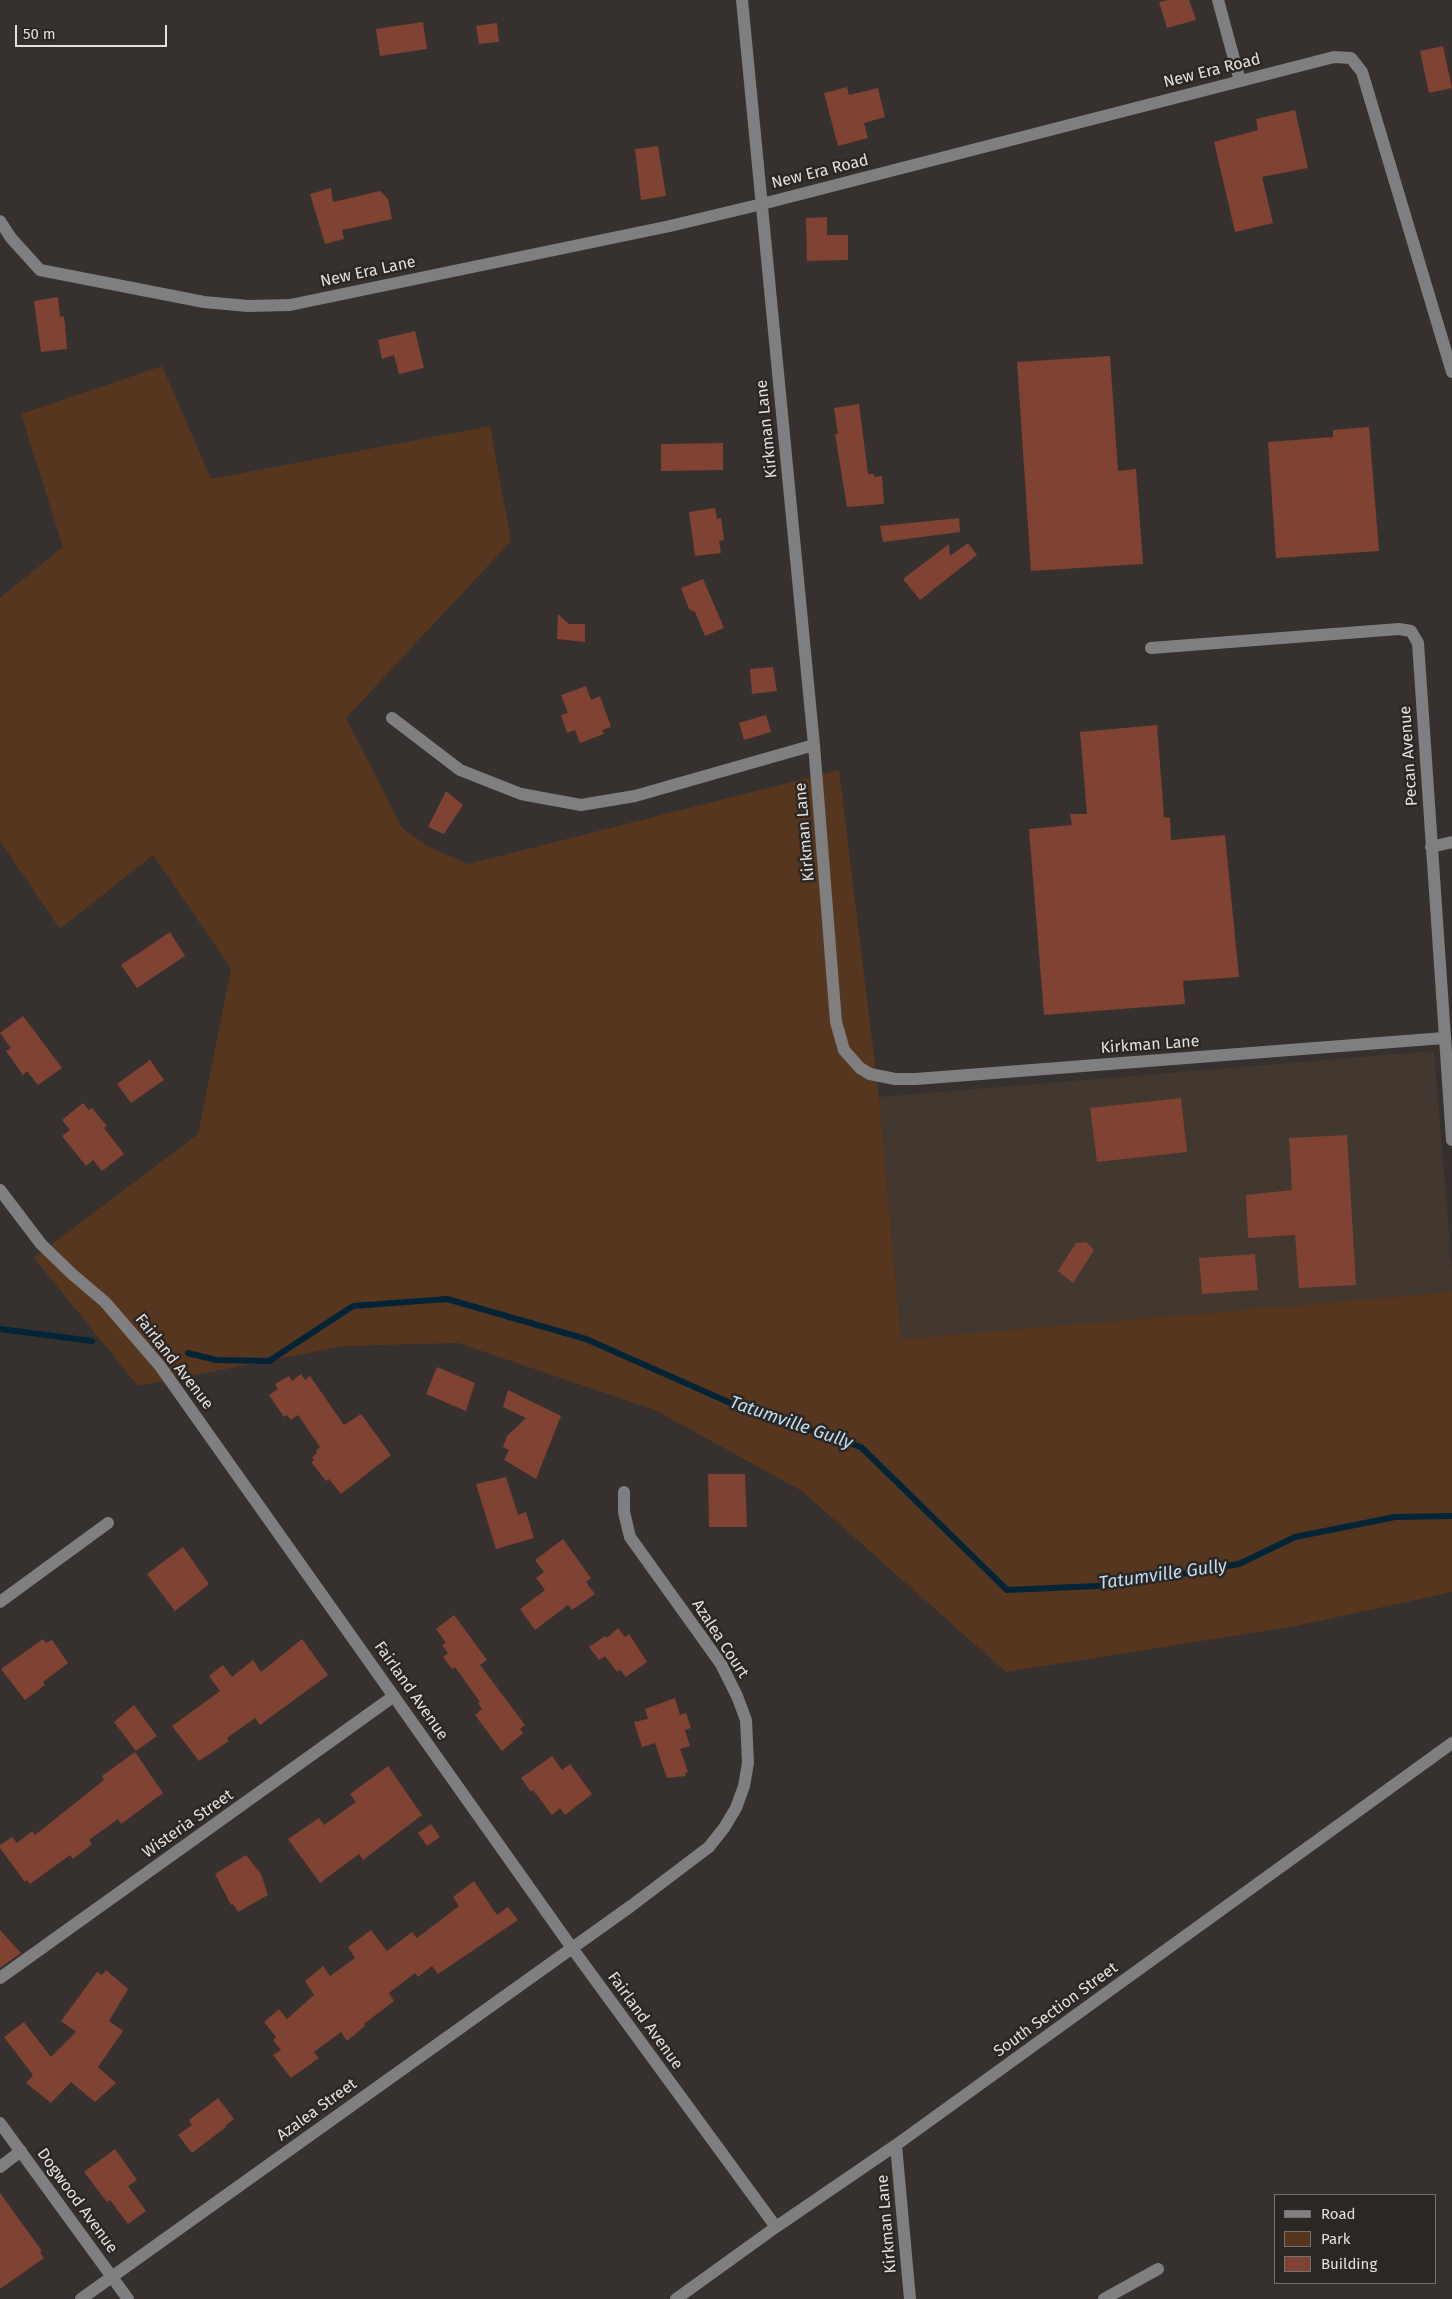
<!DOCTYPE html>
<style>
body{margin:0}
#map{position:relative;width:1452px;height:2299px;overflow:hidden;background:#36312e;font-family:"Fira Sans",sans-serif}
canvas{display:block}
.legend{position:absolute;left:1274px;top:2194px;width:162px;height:90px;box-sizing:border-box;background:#2c2724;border:1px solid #75716e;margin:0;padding:6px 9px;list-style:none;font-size:15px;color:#e3e0dd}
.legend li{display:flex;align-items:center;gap:10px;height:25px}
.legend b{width:25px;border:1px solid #75716e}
.scale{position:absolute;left:15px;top:25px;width:152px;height:22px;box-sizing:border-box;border:2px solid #e3e0dd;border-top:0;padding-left:6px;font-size:15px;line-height:18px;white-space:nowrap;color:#e3e0dd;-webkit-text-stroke:4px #2c2724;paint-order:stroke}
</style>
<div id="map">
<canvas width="1452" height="2299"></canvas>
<ul class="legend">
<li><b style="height:6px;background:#7f7e80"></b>Road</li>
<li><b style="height:14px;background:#56361e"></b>Park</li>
<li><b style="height:14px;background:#7f4233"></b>Building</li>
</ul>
<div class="scale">50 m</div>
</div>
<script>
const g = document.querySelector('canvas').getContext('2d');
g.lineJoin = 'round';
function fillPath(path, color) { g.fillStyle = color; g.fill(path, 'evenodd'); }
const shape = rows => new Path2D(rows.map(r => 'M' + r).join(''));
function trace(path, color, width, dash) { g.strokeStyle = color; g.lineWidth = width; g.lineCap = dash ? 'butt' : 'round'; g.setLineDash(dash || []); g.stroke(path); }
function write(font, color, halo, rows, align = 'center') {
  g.font = font + ' "Fira Sans",sans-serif'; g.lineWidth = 5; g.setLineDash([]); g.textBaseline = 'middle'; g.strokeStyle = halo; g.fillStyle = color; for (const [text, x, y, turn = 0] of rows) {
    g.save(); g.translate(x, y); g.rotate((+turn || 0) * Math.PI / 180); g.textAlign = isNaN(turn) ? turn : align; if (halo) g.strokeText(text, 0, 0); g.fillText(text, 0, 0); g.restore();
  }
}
fillPath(shape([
 [1434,1051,1452,1270,1452,1292,901,1339,879,1097]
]), '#423830');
fillPath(shape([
 [162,366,211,479,490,426,511,541,346,718,402,828,429,847,468,864,839,770,879,1097,901,1339,1452,1292,1452,1592,1296,1626,1006,1672,802,1491,655,1410,458,1343,344,1346,138,1386,34,1258,198,1134,231,968,153,855,60,929,0,841,0,598,63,547,21,414]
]), '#56361e');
trace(shape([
 [0,1329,92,1341],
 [188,1353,216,1360,269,1361,353,1306,447,1299,586,1339,735,1405,861,1447,1007,1590,1119,1585,1239,1564,1295,1537,1395,1517,1452,1516]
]), '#032437', 6);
fillPath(shape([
 [1168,0,1189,0,1196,20,1167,28,1159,2],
 [423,22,427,49,380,56,376,29],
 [497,23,499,42,479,44,476,26],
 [1443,46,1452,88,1429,93,1420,51],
 [847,87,849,95,878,88,885,117,864,123,868,138,838,146,824,93],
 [1295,110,1308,168,1262,177,1273,223,1235,232,1214,142,1258,130,1256,119],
 [658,146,666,196,641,200,635,149],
 [331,188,333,202,380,191,388,199,392,219,342,230,344,239,325,244,310,194],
 [827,217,827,235,848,235,848,260,807,261,806,218],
 [58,297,60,317,64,316,65,325,67,349,41,352,34,301],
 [415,331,424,368,399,374,394,355,382,359,378,340],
 [1110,356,1118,471,1136,469,1143,564,1031,571,1017,362],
 [859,404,868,474,874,474,874,477,882,476,884,504,847,507,835,434,838,434,834,408],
 [1369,427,1379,551,1276,558,1268,442,1333,437,1333,430],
 [723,443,723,470,661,471,661,444],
 [715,508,717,519,721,518,724,540,719,541,721,553,695,556,689,512],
 [959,518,960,532,883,542,880,526],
 [968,543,977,555,920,600,903,579,949,544,950,556],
 [703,579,724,628,705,636,695,612,689,609,681,588],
 [558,614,569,624,585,624,585,642,557,639],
 [773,667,777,691,752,694,750,669],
 [586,686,591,700,600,696,611,727,602,730,604,734,580,743,575,730,567,733,561,715,568,713,561,695],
 [766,715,771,732,744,740,739,723],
 [1157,725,1164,817,1170,818,1171,840,1225,835,1239,977,1183,981,1185,1004,1044,1015,1029,829,1072,825,1070,814,1087,814,1080,732],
 [446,791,463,805,444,834,428,827],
 [170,932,185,956,137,988,121,965],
 [23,1016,62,1068,38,1085,27,1071,23,1075,6,1051,11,1048,0,1033],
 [150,1060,164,1080,131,1103,117,1084],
 [1181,1098,1187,1152,1097,1162,1090,1108],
 [83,1103,89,1110,92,1108,107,1126,104,1128,124,1154,102,1171,93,1160,86,1166,62,1136,70,1130,62,1120],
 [1347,1135,1356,1285,1299,1288,1295,1235,1248,1238,1246,1195,1292,1190,1289,1138],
 [1086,1242,1094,1250,1073,1283,1058,1271,1076,1243],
 [1255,1254,1258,1290,1202,1294,1199,1258],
 [437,1367,475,1383,466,1411,426,1394],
 [301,1374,305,1380,310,1376,344,1425,361,1414,391,1455,341,1494,329,1479,326,1481,311,1462,314,1460,312,1457,317,1453,316,1451,320,1447,298,1415,291,1420,287,1415,284,1417,269,1395,278,1389,275,1384,289,1376,292,1381],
 [508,1390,561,1416,536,1479,504,1460,509,1450,503,1447,507,1436,526,1418,503,1407],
 [708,1474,745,1474,747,1527,709,1527],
 [506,1477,518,1515,526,1512,534,1538,496,1549,476,1484],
 [563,1539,591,1578,586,1582,595,1594,572,1610,568,1605,535,1630,520,1609,545,1590,536,1578,544,1572,535,1560],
 [183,1547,209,1584,175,1611,147,1574],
 [454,1615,487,1660,480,1665,525,1725,520,1729,523,1733,502,1751,475,1715,482,1709,478,1703,480,1702,455,1667,452,1669,443,1657,448,1653,442,1645,446,1643,436,1629],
 [618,1628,625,1637,629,1634,647,1662,626,1677,620,1670,617,1672,605,1656,599,1660,589,1647,605,1636,607,1638],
 [43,1639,46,1643,52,1640,68,1663,43,1682,45,1685,25,1700,1,1669],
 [302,1639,328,1675,260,1725,255,1718,227,1738,229,1741,199,1761,172,1726,220,1691,209,1676,223,1665,232,1677,253,1660,261,1672],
 [675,1698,680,1715,686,1713,691,1728,685,1730,690,1746,680,1749,688,1772,685,1773,686,1776,667,1778,655,1743,642,1747,634,1722,648,1719,645,1709],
 [134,1705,157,1736,136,1751,114,1722],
 [135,1752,163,1793,121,1824,118,1819,89,1840,92,1844,73,1859,70,1855,30,1884,27,1880,25,1882,0,1848,0,1845,12,1837,17,1843,32,1831,35,1835,104,1780,102,1776],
 [552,1756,562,1770,570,1764,592,1794,565,1815,560,1808,552,1815,533,1790,531,1792,521,1778],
 [388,1766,422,1815,363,1860,359,1854,320,1883,288,1839,319,1818,324,1825,356,1802,350,1794],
 [431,1824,440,1837,427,1846,418,1833],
 [246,1855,261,1874,268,1895,238,1912,233,1904,231,1905,215,1874],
 [474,1881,497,1915,508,1907,518,1920,438,1974,432,1966,418,1977,415,1973,389,1993,394,2001,364,2024,365,2026,347,2041,341,2032,314,2052,319,2058,291,2078,273,2055,281,2050,273,2040,276,2037,264,2022,279,2009,287,2019,314,1995,305,1981,323,1966,330,1976,355,1958,348,1947,371,1930,387,1951,412,1932,417,1938,459,1906,453,1897],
 [0,1930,21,1953,0,1968],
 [106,1970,128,1989,109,2021,123,2031,98,2067,116,2083,95,2102,71,2082,51,2103,26,2083,33,2075,4,2037,24,2022,51,2057,76,2032,61,2021,97,1972,102,1975],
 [218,2098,234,2119,225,2126,226,2127,192,2153,178,2135,192,2125,189,2120],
 [115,2149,137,2180,128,2186,146,2211,128,2224,110,2200,107,2202,84,2172],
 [0,2193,42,2251,40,2252,44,2258,0,2289]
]), '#7f4233');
trace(shape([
 [742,0,814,745,836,1022,844,1050,860,1068,870,1074,895,1079,916,1079,1444,1038],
 [1218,0,1240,81],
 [0,221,11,238,40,270,204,302,248,306,290,305,670,226,762,204,1334,57,1351,58,1362,72,1452,372],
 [1151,648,1399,629,1411,631,1418,643,1452,1140],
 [392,718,460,770,521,794,581,805,635,796,814,745],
 [1431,847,1452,842],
 [0,1190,41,1244,72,1274,105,1302,160,1366,572,1948,776,2227],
 [0,1602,108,1523],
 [0,1978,394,1696],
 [0,2123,128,2299],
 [896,2145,910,2299],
 [0,2167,21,2151],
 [81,2299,631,1906,709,1847,724,1828,736,1808,744,1786,748,1763,746,1720,737,1696,721,1664,630,1537,624,1512,624,1492],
 [676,2299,776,2227,896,2145,1452,1743],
 [1104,2299,1158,2269]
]), '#7f7e80', 12);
write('16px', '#e3e0dd', '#2c2724', [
 ["New Era Road",1212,71,-14],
 ["New Era Road",820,172,-14],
 ["New Era Lane",368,272,-12],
 ["Kirkman Lane",767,429,-96],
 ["Pecan Avenue",1409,756,-94],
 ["Kirkman Lane",805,832,-95],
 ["Kirkman Lane",1150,1045,-4],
 ["Fairland Avenue",174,1362,52],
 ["Azalea Court",720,1639,57],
 ["Fairland Avenue",411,1691,55],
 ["Wisteria Street",188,1824,-35],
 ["South Section Street",1056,2010,-36],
 ["Fairland Avenue",645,2021,54],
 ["Azalea Street",317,2110,-36],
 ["Dogwood Avenue",77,2201,54],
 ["Kirkman Lane",887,2224,-95]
]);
write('italic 18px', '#bdddf4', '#2c2724', [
 ["Tatumville Gully",791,1423,19],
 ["Tatumville Gully",1163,1575,-8]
]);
</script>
